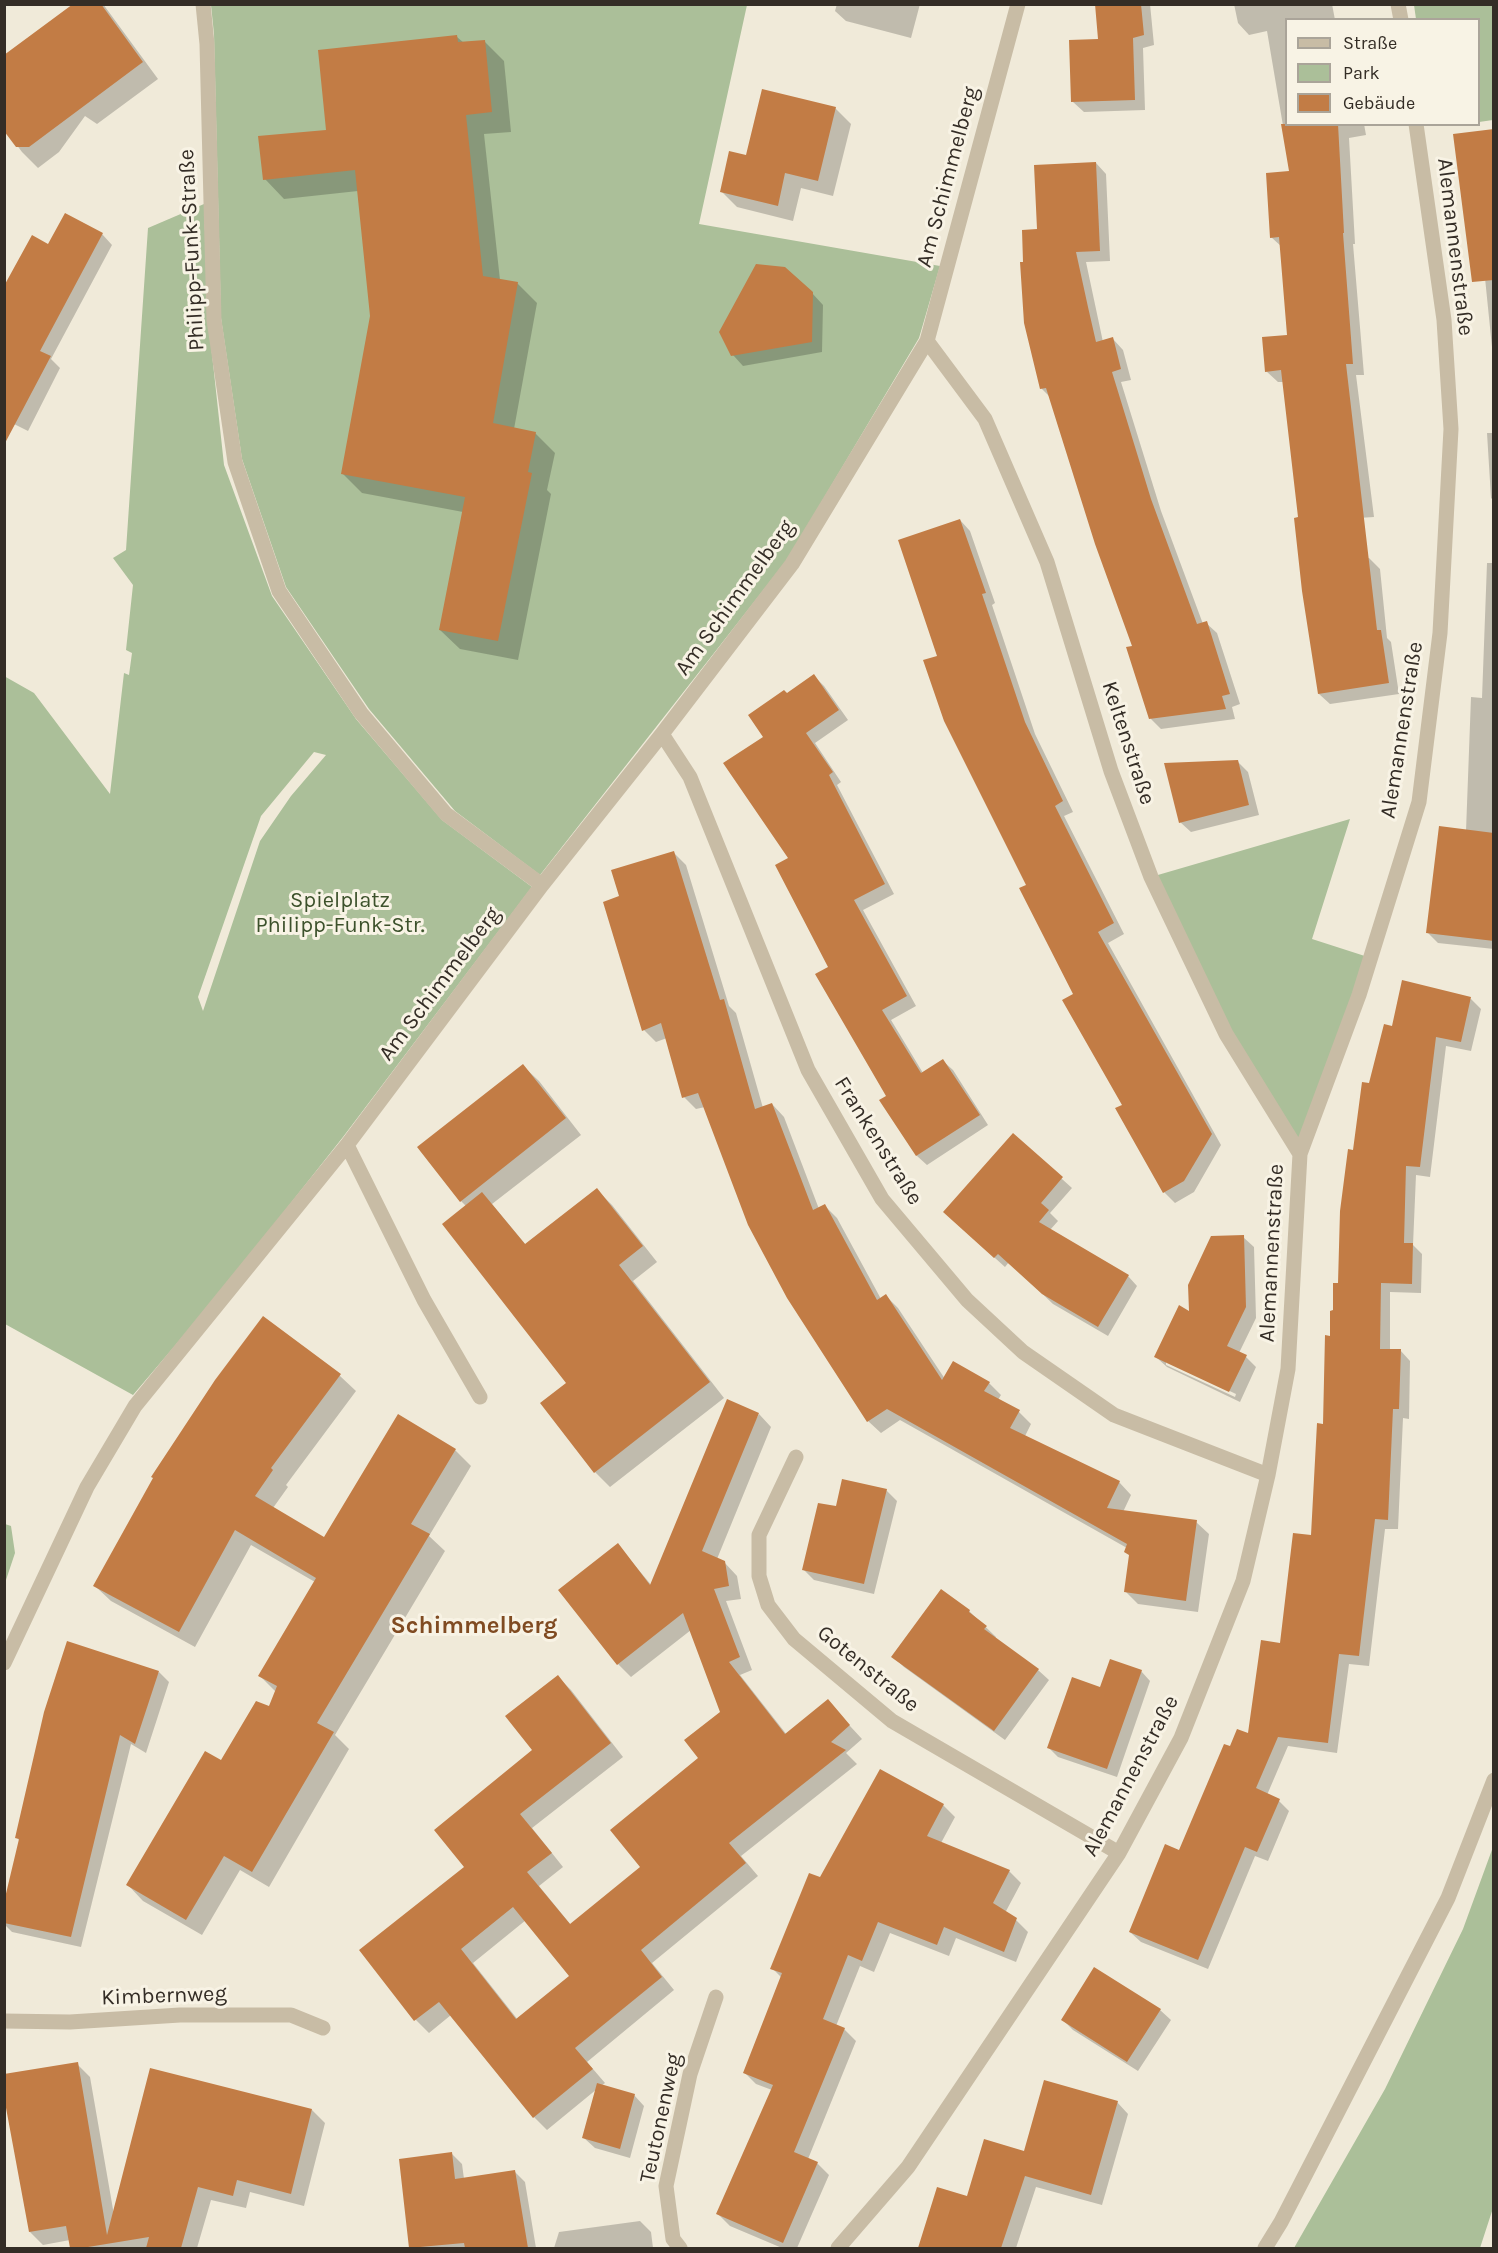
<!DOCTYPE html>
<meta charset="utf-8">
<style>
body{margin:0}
#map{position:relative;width:1498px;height:2253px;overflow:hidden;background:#f0ead9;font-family:Karla,sans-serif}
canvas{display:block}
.frame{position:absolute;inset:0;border:6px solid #342d26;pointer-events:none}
.legend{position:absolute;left:1285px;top:18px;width:195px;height:108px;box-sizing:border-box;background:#f8f3e5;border:2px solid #aaa499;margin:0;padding:8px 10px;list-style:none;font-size:18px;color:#342d26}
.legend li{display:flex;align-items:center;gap:12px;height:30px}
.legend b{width:30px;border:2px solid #aaa499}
</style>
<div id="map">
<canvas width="1498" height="2253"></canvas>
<div class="frame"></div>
<ul class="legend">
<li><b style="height:8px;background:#c8bca5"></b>Straße</li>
<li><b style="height:16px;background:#abbf99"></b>Park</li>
<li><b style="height:16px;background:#c27c45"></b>Gebäude</li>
</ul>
</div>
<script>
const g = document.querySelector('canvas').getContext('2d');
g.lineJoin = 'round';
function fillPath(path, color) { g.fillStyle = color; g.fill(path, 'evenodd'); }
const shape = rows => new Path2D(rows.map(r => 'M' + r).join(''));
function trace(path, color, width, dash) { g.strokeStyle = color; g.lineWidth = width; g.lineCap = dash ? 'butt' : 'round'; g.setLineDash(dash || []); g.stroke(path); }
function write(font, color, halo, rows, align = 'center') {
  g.font = font + ' Karla,sans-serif'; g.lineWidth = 6; g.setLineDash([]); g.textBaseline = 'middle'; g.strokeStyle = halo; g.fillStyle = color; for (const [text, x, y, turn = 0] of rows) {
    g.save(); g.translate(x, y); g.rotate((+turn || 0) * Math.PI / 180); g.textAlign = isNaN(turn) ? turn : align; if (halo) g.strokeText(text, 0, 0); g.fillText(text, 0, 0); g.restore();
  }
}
fillPath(shape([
 [211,5,747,5,699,224,940,266,919,338,787,560,540,875,455,811,369,709,286,587,242,459,221,318,214,34],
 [1414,5,1493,5,1493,120,1479,122,1478,20,1416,19],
 [204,204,208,317,224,465,272,596,356,719,442,820,532,887,343,1137,219,1294,133,1395,5,1324,4,676,34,693,110,794,124,673,129,675,132,653,126,650,133,585,113,558,126,550,148,228],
 [314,752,326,755,291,796,260,841,203,1011,198,997,261,816],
 [1350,819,1312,939,1371,958,1300,1154,1226,1034,1151,877],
 [5,1524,11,1526,15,1553,5,1583],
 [1493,1847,1494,2205,1480,2248,1294,2248,1385,2089,1463,1929]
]), '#abbf99');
fillPath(shape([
 [76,4,103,4,158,79,97,124,85,116,59,152,38,168,22,152,4,128],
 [837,4,920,4,911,38,846,21,835,11],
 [1096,4,1150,4,1154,45,1143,48,1145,110,1084,112,1073,102,1099,40],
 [1234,4,1332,4,1335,20,1286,20,1286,124,1364,124,1366,135,1349,138,1355,244,1353,244,1364,375,1356,375,1374,517,1311,521,1284,382,1278,382,1266,371,1289,337,1282,247,1271,237,1291,173,1267,31,1249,35,1238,23],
 [457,37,464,43,484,41,504,61,511,132,484,134,500,280,517,283,537,303,514,429,535,433,555,453,547,490,551,494,518,660,460,649,440,630,463,512,362,493,343,474,371,316,358,191,284,199,265,179],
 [835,108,851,124,833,196,801,188,793,221,737,207,721,191,747,157],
 [1494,130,1494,367,1485,278],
 [1096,163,1106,174,1110,261,1086,262,1103,342,1113,339,1123,350,1131,380,1121,382,1161,511,1203,624,1206,623,1217,633,1240,704,1232,707,1235,719,1161,729,1151,719,1134,647,1050,397,1041,388,1025,264,1038,231],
 [102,234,112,245,51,359,60,368,28,431,4,419,49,246],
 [812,293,823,305,822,352,743,366,733,355],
 [1487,433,1494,433,1494,501,1491,498],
 [960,520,970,531,995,603,992,605,1035,734,1073,812,1064,816,1124,934,1108,943,1221,1145,1194,1192,1175,1203,1164,1192,1075,994,1028,885,939,657],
 [1299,555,1369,558,1380,569,1387,638,1391,642,1399,694,1330,704,1319,694],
 [1487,563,1494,563,1494,949,1438,943,1428,933,1466,831,1471,697,1482,698],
 [814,676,824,686,848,720,815,743,841,782,837,785,894,894,863,910,916,1006,891,1020,923,1073,943,1061,953,1070,988,1125,927,1165,917,1156,882,1100,888,1096,830,968,790,859,765,737,787,695],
 [1237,761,1248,772,1259,815,1191,832,1180,822],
 [674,853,686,865,729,1006,736,1013,763,1108,772,1104,784,1117,819,1209,825,1206,837,1218,881,1299,886,1296,898,1308,945,1379,989,1383,1001,1395,998,1400,1019,1412,1031,1424,1025,1436,1119,1482,1131,1495,1123,1512,1196,1522,1209,1534,1198,1612,1138,1604,1126,1592,1131,1557,1127,1548,900,1420,881,1433,868,1421,705,1107,696,1109,684,1097,667,1038,656,1042,644,1030,621,897],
 [1471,999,1481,1009,1471,1051,1446,1046,1430,1177,1416,1175,1413,1245,1422,1254,1421,1293,1390,1292,1390,1350,1400,1350,1410,1361,1409,1419,1403,1418,1398,1529,1385,1529,1369,1666,1349,1664,1337,1753,1288,1746,1267,1795,1279,1801,1289,1811,1268,1861,1255,1856,1208,1969,1141,1942,1130,1932,1179,1852,1231,1748,1249,1735,1282,1644,1312,1537,1325,1425,1331,1337,1340,1285,1355,1151,1370,1085,1393,1028],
 [523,1066,539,1081,581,1135,492,1204,526,1245,597,1190,612,1205,657,1262,633,1281,724,1398,610,1487,595,1472,568,1383,466,1206,461,1201],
 [1013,1135,1072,1188,1050,1213,1058,1221,1050,1230,1128,1276,1137,1286,1108,1336,1053,1304,1009,1262,1005,1267,955,1222],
 [1243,1237,1254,1247,1256,1318,1239,1353,1246,1357,1256,1367,1240,1402,1167,1367,1156,1357,1191,1313],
 [1166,1361,1236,1394,1235,1397,1166,1365],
 [264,1319,340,1376,356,1391,286,1485,288,1487,273,1508,325,1539,455,1450,471,1466,429,1536,445,1551,335,1735,349,1749,269,1887,240,1870,202,1935,143,1901,128,1885,269,1707,276,1692,260,1676,315,1582,251,1545,195,1647,111,1601,95,1586],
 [759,1414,771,1427,717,1559,724,1562,737,1576,741,1599,726,1601,752,1670,740,1675,787,1735,827,1701,862,1739,846,1753,857,1764,741,1856,758,1876,652,1963,674,1990,587,2062,605,2083,601,2086,634,2095,644,2106,630,2158,595,2148,584,2138,597,2089,547,2130,534,2117,451,2015,429,2033,416,2020,361,1951,466,1868,534,1751,558,1677,571,1690,623,1757,532,1828,563,1867,539,1886,571,1925,642,1867,722,1712,691,1630,631,1677,618,1664,618,1545,652,1586],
 [526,1920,571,1976,518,2020,473,1963],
 [886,1490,897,1501,874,1594,814,1580,803,1569,837,1508],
 [969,1611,996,1637,995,1639,1038,1670,1049,1680,1005,1740,904,1667,893,1656],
 [1141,1671,1150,1681,1117,1777,1058,1757,1049,1748,1101,1689],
 [159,1672,169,1682,146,1753,131,1744,81,1947,12,1932,4,1924,4,1908,20,1841,17,1838],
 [943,1805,955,1817,941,1843,1009,1871,1021,1883,1005,1913,1016,1920,1028,1932,1016,1962,956,1938,949,1956,890,1933,874,1972,860,1966,836,2026,844,2029,856,2041,808,2159,817,2163,829,2175,797,2248,782,2248,730,2226,718,2214,772,2090,756,2084,744,2072,782,1978,772,1968,821,1879],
 [1160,2010,1171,2020,1138,2071,1073,2030,1063,2020],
 [77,2064,90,2077,114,2215,312,2110,325,2123,304,2206,250,2192,246,2208,211,2200,197,2248,71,2248,70,2240,43,2245,30,2232],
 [1117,2102,1128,2114,1102,2205,1036,2187,1016,2248,919,2248,938,2189,968,2198,1025,2153],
 [452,2154,462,2164,464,2179,515,2172,525,2182,536,2248,411,2248,400,2160],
 [640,2221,651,2232,653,2248,554,2248,559,2232]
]), '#0003');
fillPath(shape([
 [73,4,101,4,143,62,29,147,16,147,4,131,4,55],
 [1095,4,1141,4,1144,35,1133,38,1135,100,1071,102,1069,40,1098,39],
 [457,35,458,42,485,40,492,112,466,115,483,276,518,282,493,423,536,432,528,472,532,473,498,641,439,630,465,497,341,474,370,316,355,170,263,180,258,136,326,130,318,50],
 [762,89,836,107,818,181,785,173,778,206,720,192,729,151,746,155],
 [1281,124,1338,124,1344,233,1343,233,1353,364,1346,364,1377,630,1381,630,1389,683,1318,694,1302,591,1294,518,1298,517,1281,370,1265,372,1262,337,1287,335,1279,237,1270,238,1266,173,1289,171],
 [1494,129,1494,280,1472,282,1453,134],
 [1096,162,1100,251,1076,252,1088,307,1096,342,1113,337,1121,369,1112,372,1151,499,1197,624,1207,621,1230,694,1222,696,1226,709,1149,719,1126,647,1132,646,1095,544,1046,388,1040,389,1024,323,1020,262,1023,262,1022,230,1037,229,1034,165],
 [65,213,103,233,40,351,51,356,4,445,4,286,32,235,48,244],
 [756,264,785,267,813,292,812,342,731,356,719,332],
 [960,519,986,593,982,594,1025,722,1063,801,1055,806,1114,923,1098,932,1212,1134,1184,1181,1163,1193,1115,1108,1122,1105,1062,1000,1073,994,1019,888,1026,885,944,721,923,660,937,656,898,540],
 [814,674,839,710,806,733,833,772,829,775,885,884,854,900,907,996,882,1010,921,1073,943,1059,980,1115,916,1156,879,1100,886,1096,815,974,828,967,775,865,788,858,723,763,763,737,748,715,784,690,787,693],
 [1238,760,1249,805,1179,823,1164,763],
 [1439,826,1494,833,1494,941,1426,933],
 [674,851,720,1000,724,999,755,1109,772,1103,813,1210,825,1204,877,1300,886,1294,942,1380,953,1361,990,1382,984,1391,1020,1410,1010,1428,1120,1481,1107,1508,1197,1520,1186,1601,1124,1592,1129,1555,1124,1552,1127,1544,887,1409,867,1422,787,1298,748,1225,698,1093,682,1098,661,1023,642,1031,603,902,619,896,611,870],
 [1402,980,1471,997,1461,1042,1436,1037,1420,1167,1406,1166,1404,1243,1413,1243,1412,1284,1381,1283,1380,1349,1401,1349,1399,1409,1393,1409,1388,1520,1375,1519,1359,1656,1339,1654,1328,1743,1278,1737,1256,1788,1280,1799,1257,1852,1245,1847,1198,1960,1129,1932,1165,1844,1179,1850,1224,1744,1230,1746,1237,1729,1248,1733,1261,1640,1280,1643,1293,1533,1311,1535,1317,1423,1323,1424,1325,1335,1330,1336,1330,1311,1333,1310,1333,1283,1338,1283,1340,1211,1348,1149,1353,1150,1362,1082,1369,1083,1384,1024,1392,1026],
 [523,1064,566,1118,460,1202,417,1147],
 [1013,1133,1063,1177,1041,1203,1049,1210,1039,1222,1129,1275,1098,1327,1042,1294,998,1254,994,1258,943,1212],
 [597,1188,643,1246,619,1265,710,1382,594,1473,540,1403,566,1383,442,1224,482,1192,525,1244],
 [1244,1235,1246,1307,1227,1346,1247,1355,1229,1392,1154,1357,1179,1305,1189,1311,1188,1285,1211,1236],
 [263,1316,341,1374,271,1468,273,1470,255,1496,324,1537,398,1414,456,1449,411,1524,430,1534,317,1723,334,1732,252,1872,224,1856,186,1920,126,1885,205,1751,221,1760,256,1701,269,1706,277,1686,258,1676,316,1578,235,1530,179,1632,93,1586,153,1478,151,1477,215,1380],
 [727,1399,759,1413,702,1551,725,1561,729,1586,714,1589,740,1657,729,1662,785,1734,828,1699,850,1725,831,1742,846,1750,729,1843,746,1863,641,1950,662,1977,575,2048,593,2069,533,2118,439,2002,414,2021,359,1950,464,1867,434,1830,532,1750,505,1716,558,1675,611,1743,520,1814,552,1853,527,1872,570,1924,640,1867,610,1830,698,1758,684,1740,720,1712,683,1613,617,1665,558,1590,618,1543,650,1585],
 [513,1907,569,1976,516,2019,461,1949],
 [842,1479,887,1489,864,1584,802,1570,818,1503,836,1506],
 [941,1589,970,1610,969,1612,987,1626,984,1629,1039,1669,994,1731,891,1657],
 [67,1641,159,1671,135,1744,120,1735,71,1937,4,1923,4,1902,19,1839,15,1838,44,1712],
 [1110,1659,1142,1670,1107,1769,1047,1748,1072,1677,1100,1687],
 [880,1769,944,1804,927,1836,1010,1870,993,1903,1017,1918,1004,1952,944,1927,937,1945,878,1922,862,1961,848,1955,823,2019,845,2028,794,2152,818,2162,783,2243,716,2214,773,2085,743,2073,782,1973,770,1969,809,1873,820,1877],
 [1094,1967,1161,2009,1127,2062,1061,2020],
 [78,2062,107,2235,150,2068,312,2109,291,2194,237,2180,233,2196,198,2187,181,2248,146,2248,149,2237,82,2248,70,2248,66,2226,29,2232,4,2097,4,2074],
 [1044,2080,1118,2101,1091,2195,1025,2176,1001,2248,918,2248,937,2187,967,2196,984,2139,1024,2151],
 [597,2083,635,2094,620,2149,582,2138],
 [452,2152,455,2179,515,2170,528,2248,465,2248,464,2243,409,2248,399,2159]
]), '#c27c45');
trace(shape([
 [203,4,207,44,214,320,235,462,279,591,361,713,446,814,542,885],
 [1398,4,1401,20],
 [927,341,985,419,1047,562,1111,771,1151,877,1226,1034,1300,1154],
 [662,734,690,777,808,1070,882,1199,967,1300,1023,1352,1114,1415,1268,1475],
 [347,1145,424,1300,480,1397],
 [796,1457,759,1535,759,1576,768,1605,794,1639,892,1721,1119,1853],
 [4,1663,87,1487,135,1406,347,1145,542,885,662,734,792,564,927,341,1018,4],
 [4,2021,70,2022,180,2015,291,2015,323,2028],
 [680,2248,673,2239,666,2186,690,2074,716,1997],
 [838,2248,908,2167,1119,1853,1181,1738,1243,1581,1268,1475,1288,1369,1300,1154,1359,995,1419,802,1440,633,1451,429,1444,320,1416,124]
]), '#c8bca5', 15);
trace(shape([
 [1265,2248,1281,2222,1448,1898,1494,1780]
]), '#c8bca5', 15);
write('22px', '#342d26', '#f8f3e5', [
 ["Am Schimmelberg",948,177,-75],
 ["Alemannenstraße",1455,247,83],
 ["Philipp-Funk-Straße",192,250,-93],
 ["Am Schimmelberg",735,598,-54],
 ["Alemannenstraße",1402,730,-81],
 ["Keltenstraße",1128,743,72],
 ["Am Schimmelberg",440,984,-53],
 ["Frankenstraße",878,1141,58],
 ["Alemannenstraße",1272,1253,-87],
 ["Gotenstraße",868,1669,39],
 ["Alemannenstraße",1131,1776,-62],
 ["Kimbernweg",164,1996,-2],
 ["Teutonenweg",661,2118,-78]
]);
write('22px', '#3c512b', '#f8f3e5', [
 ["Spielplatz",340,901],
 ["Philipp-Funk-Str.",340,926]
]);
write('bold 24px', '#804b22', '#f8f3e5', [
 ["Schimmelberg",474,1626]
]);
</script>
